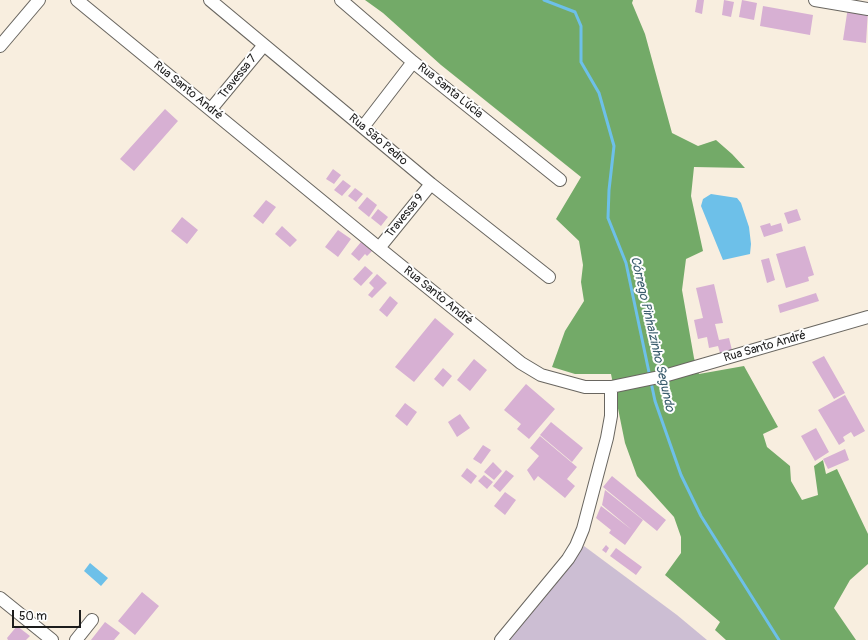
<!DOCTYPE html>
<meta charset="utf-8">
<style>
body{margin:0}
#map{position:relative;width:868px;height:640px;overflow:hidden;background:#f8eedf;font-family:Pangolin,sans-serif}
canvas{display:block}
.scale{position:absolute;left:12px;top:610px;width:69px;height:18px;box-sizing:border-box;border:2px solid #1c1c1c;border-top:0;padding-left:5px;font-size:12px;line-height:14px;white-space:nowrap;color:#1c1c1c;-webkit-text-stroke:3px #fff;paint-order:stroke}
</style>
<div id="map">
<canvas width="868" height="640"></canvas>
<div class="scale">50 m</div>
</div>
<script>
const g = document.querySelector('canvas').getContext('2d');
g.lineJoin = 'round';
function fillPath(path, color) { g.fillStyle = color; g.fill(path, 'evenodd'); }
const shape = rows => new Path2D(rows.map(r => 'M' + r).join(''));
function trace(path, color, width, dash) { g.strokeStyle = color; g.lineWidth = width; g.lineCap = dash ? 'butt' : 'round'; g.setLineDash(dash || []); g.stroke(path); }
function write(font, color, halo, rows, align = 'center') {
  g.font = font + ' Pangolin,sans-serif'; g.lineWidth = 4; g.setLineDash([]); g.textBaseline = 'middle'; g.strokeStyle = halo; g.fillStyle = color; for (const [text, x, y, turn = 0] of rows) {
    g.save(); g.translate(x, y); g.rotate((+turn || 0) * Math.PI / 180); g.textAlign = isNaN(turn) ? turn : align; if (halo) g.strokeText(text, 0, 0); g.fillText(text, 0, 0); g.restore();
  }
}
fillPath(shape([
 [584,546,677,615,707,640,507,640]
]), '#ccbed3');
fillPath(shape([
 [365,0,633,0,632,3,645,34,672,133,698,146,716,140,732,154,745,168,694,167,691,196,703,251,686,259,682,290,694,358,699,374,744,366,778,427,763,434,767,447,790,466,791,481,802,500,818,495,814,466,823,460,826,474,837,469,868,534,868,564,850,580,834,608,856,640,726,640,715,630,720,622,665,575,681,553,681,537,674,517,637,476,625,443,611,374,575,374,552,367,565,331,584,301,581,282,583,265,579,241,556,219,581,177,441,65,383,13]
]), '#73aa68');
fillPath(shape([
 [711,194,737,198,741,203,749,227,751,244,750,254,723,260,701,206,703,199],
 [90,563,108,578,101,586,84,571]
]), '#6dc0e9');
trace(shape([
 [544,0,575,12,581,26,581,62,599,93,614,146,609,190,608,218,626,263,650,377],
 [651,382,655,401,681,475,701,516,779,640]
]), '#6dc0e9', 3);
fillPath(shape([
 [697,0,704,0,702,14,695,12],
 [724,0,734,2,731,17,722,15],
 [742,0,757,3,754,20,739,17],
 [763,6,813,15,810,35,760,26],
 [848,7,868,10,866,43,843,40],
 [165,109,178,121,134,171,120,159],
 [333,169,341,175,334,184,326,179],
 [343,180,351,186,342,196,334,190],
 [355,188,363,194,356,202,348,196],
 [367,197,377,205,369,217,358,208],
 [266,200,276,207,263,224,253,216],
 [378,209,388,217,381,226,371,218],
 [797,209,801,220,788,224,784,213],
 [182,217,198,230,187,244,171,231],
 [770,223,771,226,781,223,783,231,764,237,760,226],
 [282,226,297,240,290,247,275,234],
 [338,230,351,239,338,257,325,247],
 [361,242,372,251,367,256,365,254,359,261,351,254],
 [805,246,814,275,808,277,809,281,786,288,776,254],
 [769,258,775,280,767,283,761,260],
 [365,266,373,273,361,286,353,279],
 [377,274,387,283,372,298,368,295,374,288,369,283],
 [714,284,723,323,715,324,719,340,729,338,732,350,720,353,718,346,709,348,707,337,698,339,694,320,703,318,696,288],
 [816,293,819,301,780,313,778,305],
 [390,296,398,303,387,317,379,310],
 [435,318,454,334,414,382,395,367],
 [824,356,845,393,834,399,812,362],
 [474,359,487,370,470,391,457,380],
 [443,368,452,376,443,387,434,379],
 [526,384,555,409,529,439,517,429,521,424,504,410],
 [845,395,865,431,854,437,851,432,843,437,845,441,839,445,818,410],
 [405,403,417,412,407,426,395,416],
 [460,414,470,428,457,437,448,422],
 [551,422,583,448,572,462,540,435],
 [816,428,829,452,815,461,801,436],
 [540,436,577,467,567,479,575,486,565,498,538,476,534,481,527,470,539,456,530,448],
 [483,445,491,450,481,464,473,459],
 [845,449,849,460,828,469,823,459],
 [493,462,502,471,494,480,484,472],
 [467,468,477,476,471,484,461,476],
 [506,470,514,476,500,492,493,486],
 [484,475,493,482,487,489,478,481],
 [612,476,666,520,657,531,603,487],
 [605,490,643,520,625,545,609,533,611,530,596,518,601,506,632,530,602,505],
 [505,492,516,500,505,515,494,506],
 [606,545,609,548,606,553,602,550],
 [616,548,642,567,636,575,610,556],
 [142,592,159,606,135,635,118,621],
 [105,622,120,633,114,640,91,640],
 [17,626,30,636,26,640,8,640,7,638]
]), '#d7b0d3');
const minor = shape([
 [77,0,379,248,521,363,541,375,585,387,611,387,664,376,868,317],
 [210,0,431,184,549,277],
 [341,0,413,62,560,180],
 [815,0,868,9],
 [0,46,39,0],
 [211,109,264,45],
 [363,127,413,62],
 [379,248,431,184],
 [0,598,52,640],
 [76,640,92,620],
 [501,640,568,559,576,546,583,529,607,438,611,416,611,387]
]);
trace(minor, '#696660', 14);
trace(minor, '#fff', 12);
write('12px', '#1c1c1c', '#fff', [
 ["Travessa 7",238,77,-51],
 ["Rua Santo André",188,91,39],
 ["Rua Santa Lúcia",450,91,39],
 ["Rua São Pedro",378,140,40],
 ["Travessa 9",405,216,-51],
 ["Rua Santo André",438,296,39],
 ["Rua Santo André",765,347,-16]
]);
write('italic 13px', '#3c5e6e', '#fff', [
 ["Córrego Pinhalzinho Segundo",652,334,77]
]);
</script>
